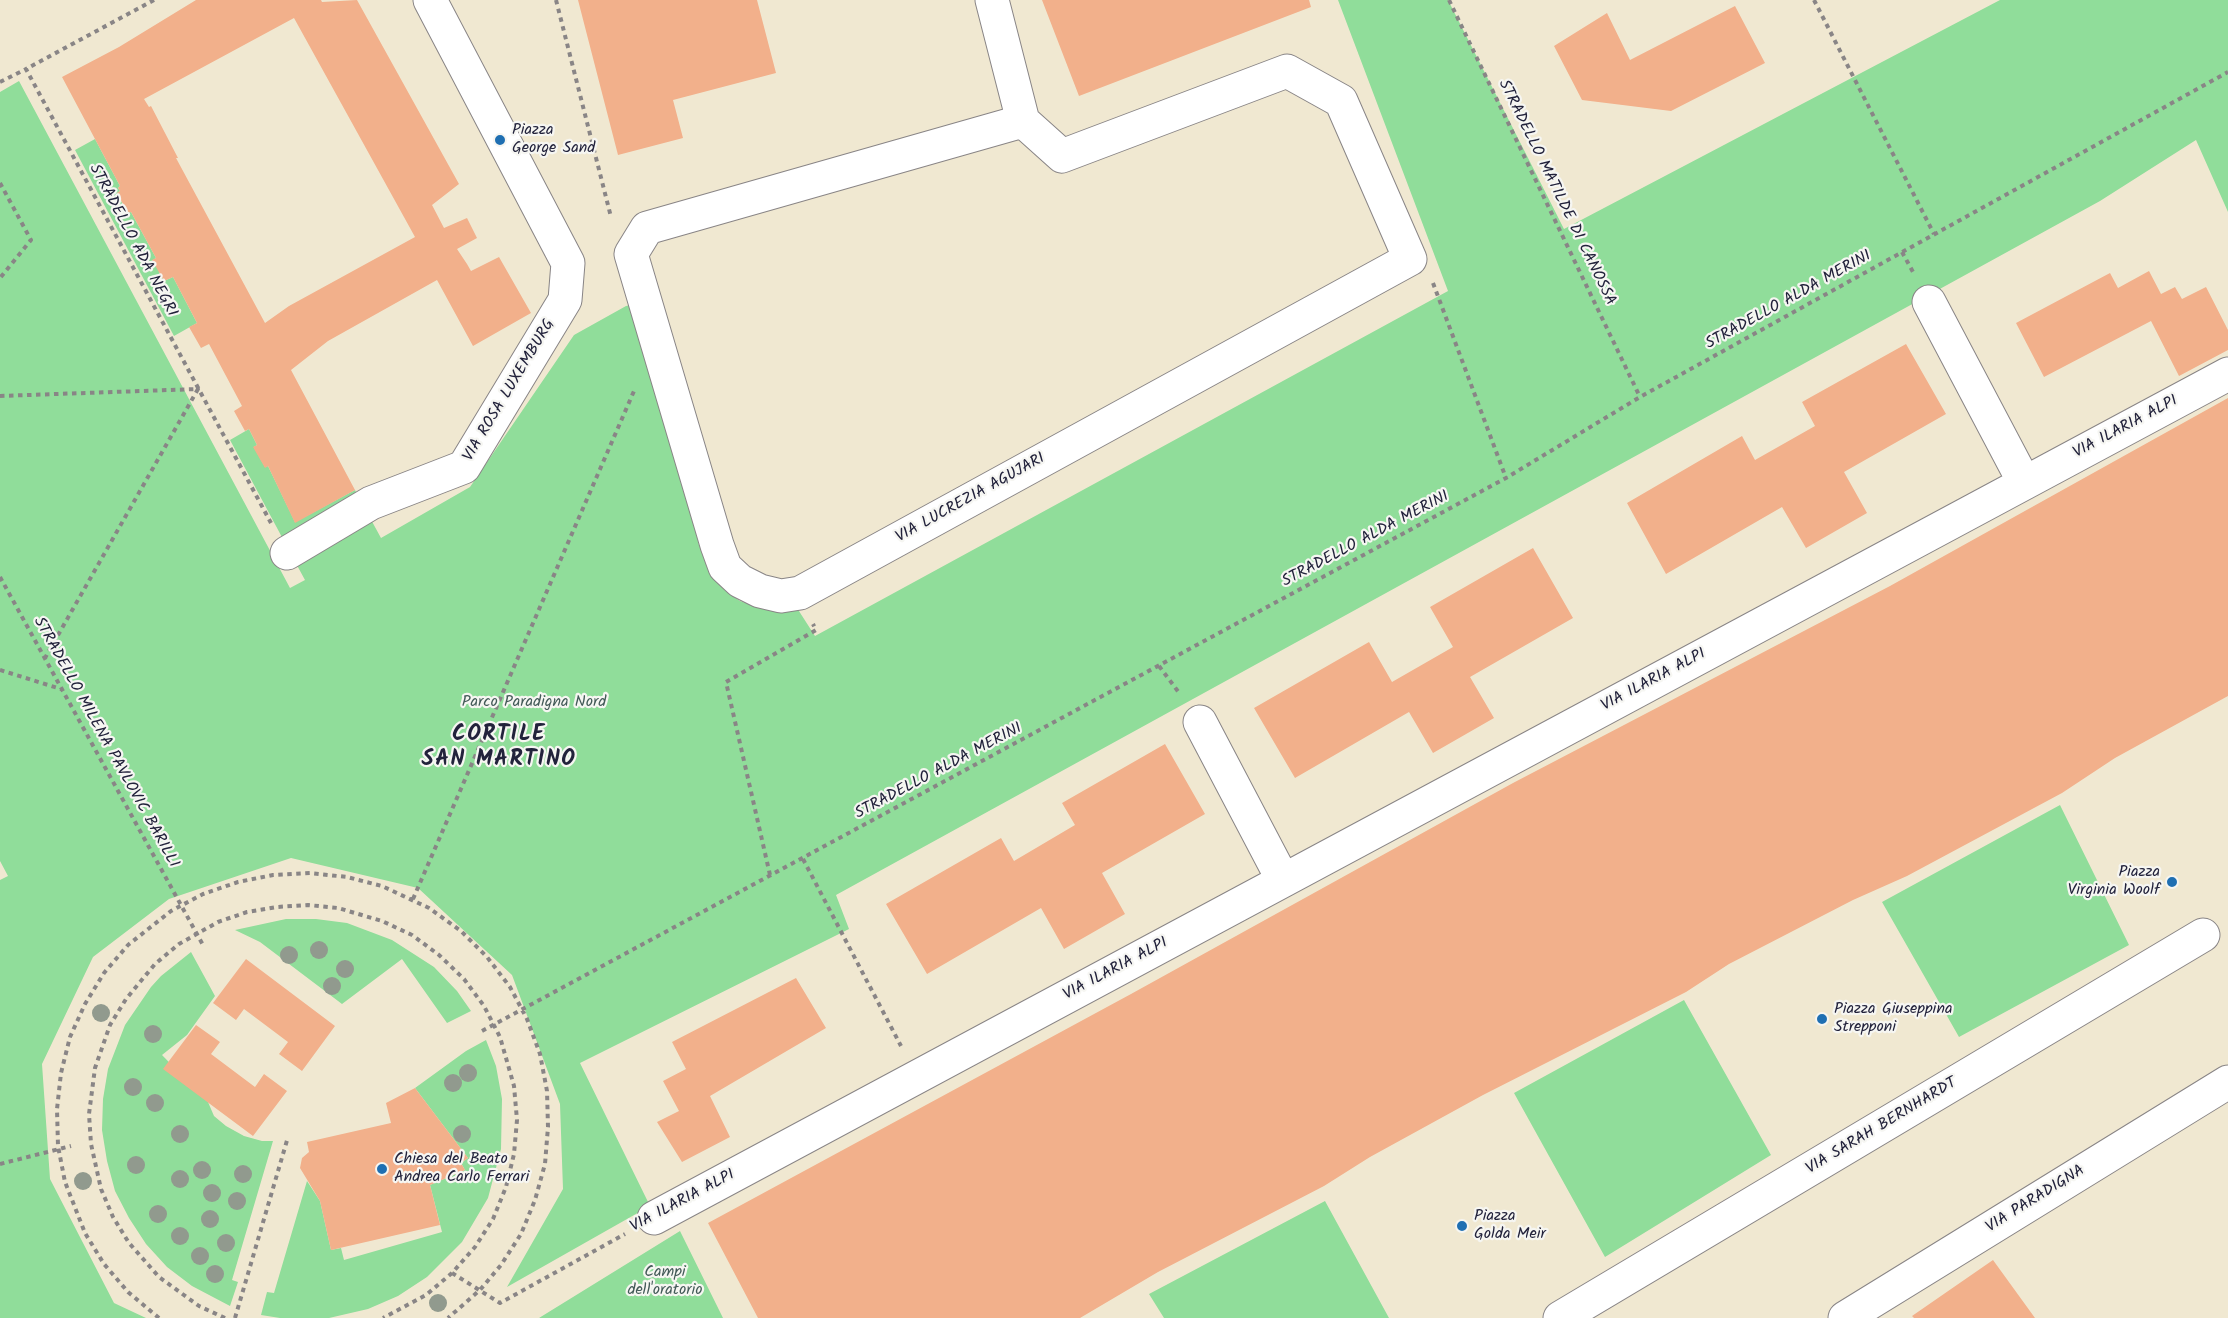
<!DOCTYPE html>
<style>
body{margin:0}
canvas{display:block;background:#f0e8d1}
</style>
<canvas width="2228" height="1318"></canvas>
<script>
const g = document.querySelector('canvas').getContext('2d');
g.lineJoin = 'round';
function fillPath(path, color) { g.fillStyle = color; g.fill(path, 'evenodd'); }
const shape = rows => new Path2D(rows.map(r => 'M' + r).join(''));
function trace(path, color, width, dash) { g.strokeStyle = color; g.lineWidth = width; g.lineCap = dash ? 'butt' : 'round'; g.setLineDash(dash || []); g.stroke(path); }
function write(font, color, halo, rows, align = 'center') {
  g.font = font + ' Kalam,sans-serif'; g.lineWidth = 4.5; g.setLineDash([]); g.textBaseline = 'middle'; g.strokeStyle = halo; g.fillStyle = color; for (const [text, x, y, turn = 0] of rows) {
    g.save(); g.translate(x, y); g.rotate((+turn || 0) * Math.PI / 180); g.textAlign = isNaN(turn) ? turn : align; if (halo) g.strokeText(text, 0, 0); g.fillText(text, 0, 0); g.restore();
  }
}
fillPath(shape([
 [1338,0,1448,0,1564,229,2000,0,2228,0,2228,212,2196,140,2100,201,836,895,849,929,580,1063,650,1206,507,1287,563,1189,560,1104,512,975,418,888,291,858,169,899,93,957,42,1064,50,1179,114,1303,146,1318,0,1318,0,880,8,876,0,861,0,92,19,81,290,588,305,580,293,558,369,516,381,538,470,487,574,335,626,306,639,303,699,545,709,572,728,593,740,601,754,606,797,608,815,636,1448,291],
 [95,139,120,186,118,188,120,191,117,193,127,213,131,212,156,258,153,260,164,281,173,277,197,323,174,336,75,150],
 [249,429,257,445,254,447,265,467,268,466,295,522,355,490,362,504,284,541,230,440],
 [2060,805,2129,945,1959,1037,1882,902],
 [286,919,316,919,347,923,392,940,434,967,457,991,471,1011,447,1023,402,959,342,1004,260,942,235,930],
 [191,952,215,996,187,1035,162,1055,208,1102,214,1116,226,1126,244,1136,262,1141,273,1141,232,1280,238,1282,230,1306,192,1286,167,1267,146,1244,129,1218,115,1191,107,1161,102,1130,103,1099,108,1069,125,1025,151,987,161,976],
 [1684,1000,1771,1155,1605,1257,1514,1093],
 [486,1040,496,1066,502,1099,501,1149,488,1198,462,1242,427,1277,398,1296,368,1309,329,1318,280,1318,261,1315,267,1292,274,1293,307,1181,320,1201,331,1250,341,1248,344,1260,442,1232,430,1185,465,1170,461,1163,468,1158,415,1088,466,1051],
 [1325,1201,1389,1318,1164,1318,1149,1294],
 [680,1231,723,1318,539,1318]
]), '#90dd9a');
fillPath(shape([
 [196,0,321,0,322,2,357,0,459,184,432,205,444,228,467,218,477,238,457,249,467,264,471,271,499,257,531,313,473,346,437,280,328,341,291,370,355,490,295,523,268,466,265,468,253,447,257,445,249,429,245,431,234,411,242,406,209,344,201,348,189,327,197,323,173,277,164,281,152,260,156,258,131,212,128,213,117,193,120,191,118,188,120,186,62,77,119,47],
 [294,18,415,237,289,306,265,323,176,158,178,158,151,106,149,107,144,99],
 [578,0,757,0,776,73,673,100,683,138,618,155],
 [1042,0,1309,0,1311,7,1079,96],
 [1735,6,1765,63,1671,111,1582,100,1554,46,1607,13,1630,60],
 [2149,271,2161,294,2175,287,2182,299,2206,287,2228,330,2228,350,2179,376,2151,321,2044,377,2016,323,2110,273,2118,288],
 [1906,344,1946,414,1844,472,1867,513,1806,548,1782,507,1666,574,1627,503,1742,436,1755,460,1815,426,1802,402],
 [2228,398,2228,696,2115,758,2062,793,1907,876,1853,900,1729,964,1686,992,1483,1095,1370,1157,1324,1186,1158,1272,1080,1318,758,1318,708,1223,1131,994,1513,783,1890,586],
 [1533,548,1573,618,1470,677,1494,718,1433,753,1409,712,1295,778,1254,708,1369,642,1392,682,1453,647,1430,607],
 [1165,744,1205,814,1102,873,1125,914,1064,949,1041,908,927,974,886,904,1001,838,1014,861,1075,825,1062,803],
 [246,959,335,1026,302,1071,279,1054,288,1042,244,1009,236,1020,213,1003],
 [796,978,826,1028,710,1096,730,1137,682,1162,657,1122,679,1111,663,1081,686,1069,672,1042],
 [196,1025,220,1042,211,1054,255,1087,264,1074,287,1091,253,1136,163,1069],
 [415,1088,468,1158,461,1163,465,1170,430,1185,440,1225,331,1250,320,1201,300,1168,302,1158,309,1152,307,1142,391,1123,386,1103],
 [1993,1260,2035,1318,1914,1318,1912,1316]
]), '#f2b08b');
const minor = shape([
 [992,0,1023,121,1062,156,1287,71,1341,101,1410,259,800,593,781,596,760,591,740,581,725,567,717,545,631,254,647,228,1023,121],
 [1929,302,2024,482],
 [287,553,371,503,464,467,565,300,568,263,430,0],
 [1200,722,1283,880],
 [654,1218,2228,374],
 [1560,1318,2203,935],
 [1845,1318,2228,1082]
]);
trace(minor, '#898586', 35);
trace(shape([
 [154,0,26,69,271,523],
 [556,0,611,217],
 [1449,0,1640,397],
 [1814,0,1934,234],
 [0,82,26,69],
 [0,183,31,240,0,278],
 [1902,252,1913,272],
 [1433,283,1506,478],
 [0,396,198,389,45,658],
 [0,577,203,945],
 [1159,666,1180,694],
 [0,670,61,689],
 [803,859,901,1046],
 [770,875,726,682,816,630,813,624],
 [413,899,634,391],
 [482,1031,1506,478,1640,397,2228,72],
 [0,1164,71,1146],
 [452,1273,500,1303,625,1234],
 [159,1318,128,1292,104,1264,85,1233,65,1182,58,1146,57,1109,61,1073,70,1037,85,1004,104,973,128,945,171,911,203,894,238,882,273,875,310,873,347,877,382,886,429,908,461,931,487,957,510,987,527,1019,540,1054,547,1091,548,1127,545,1164,535,1200,521,1234,501,1265,480,1290,448,1318],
 [225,1318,199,1306,159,1277,129,1243,113,1217,101,1189,91,1144,89,1114,95,1068,110,1025,126,999,155,964,179,944,218,922,247,912,277,907,308,905,338,908,382,921,412,935,439,955,464,979,484,1006,500,1037,514,1086,517,1120,514,1154,506,1187,493,1219,475,1247,452,1273,426,1295,383,1318],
 [235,1318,288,1137]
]), '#898586', 4, [4.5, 4.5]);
trace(minor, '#fff', 33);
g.fillStyle = '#919a8e';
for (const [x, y] of [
 [319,950],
 [289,955],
 [345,969],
 [332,986],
 [101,1013],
 [153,1034],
 [468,1073],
 [453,1083],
 [133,1087],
 [155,1103],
 [180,1134],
 [462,1134],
 [136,1165],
 [202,1170],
 [243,1174],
 [180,1179],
 [83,1181],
 [212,1193],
 [237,1201],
 [158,1214],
 [210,1219],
 [180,1236],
 [226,1243],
 [200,1256],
 [215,1274],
 [438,1303]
]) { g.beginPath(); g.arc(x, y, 9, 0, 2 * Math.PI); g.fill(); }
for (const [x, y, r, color] of [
 [500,140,6,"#1f6fb2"],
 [2172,882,6,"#1f6fb2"],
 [1822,1019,6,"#1f6fb2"],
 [382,1169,6,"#1f6fb2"],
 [1462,1226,6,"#1f6fb2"]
]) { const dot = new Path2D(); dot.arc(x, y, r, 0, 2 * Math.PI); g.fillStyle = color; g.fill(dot); trace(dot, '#f6f6f2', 2); }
write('16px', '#22223b', '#f6f6f2', [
 ["Piazza",512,131],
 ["George Sand",512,149],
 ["Piazza",2160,873,"right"],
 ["Virginia Woolf",2160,891,"right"],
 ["Piazza Giuseppina",1834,1010],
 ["Strepponi",1834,1028],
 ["Chiesa del Beato",394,1160],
 ["Andrea Carlo Ferrari",394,1178],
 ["Piazza",1474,1217],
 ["Golda Meir",1474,1235]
], 'left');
write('16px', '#22223b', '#f6f6f2', [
 ["STRADELLO MATILDE DI CANOSSA",1556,193,64],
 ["STRADELLO ADA NEGRI",132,241,62],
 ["STRADELLO ALDA MERINI",1789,301,-29],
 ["VIA ROSA LUXEMBURG",510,391,-59],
 ["VIA ILARIA ALPI",2126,428,-28],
 ["VIA LUCREZIA AGUJARI",971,499,-29],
 ["STRADELLO ALDA MERINI",1366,540,-28],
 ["VIA ILARIA ALPI",1654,681,-28],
 ["STRADELLO MILENA PAVLOVIC BARILLI",105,743,61],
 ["STRADELLO ALDA MERINI",939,772,-28],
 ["VIA ILARIA ALPI",1116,970,-28],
 ["VIA SARAH BERNHARDT",1882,1127,-31],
 ["VIA PARADIGNA",2036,1200,-32],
 ["VIA ILARIA ALPI",683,1202,-28]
]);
write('16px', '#435a58', '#f6f6f2', [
 ["Parco Paradigna Nord",534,703],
 ["Campi",665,1273],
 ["dell'oratorio",665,1291]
]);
g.letterSpacing = '1.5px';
write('bold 22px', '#22223b', '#f6f6f2', [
 ["CORTILE",499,736],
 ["SAN MARTINO",499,761]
]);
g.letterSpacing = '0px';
</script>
